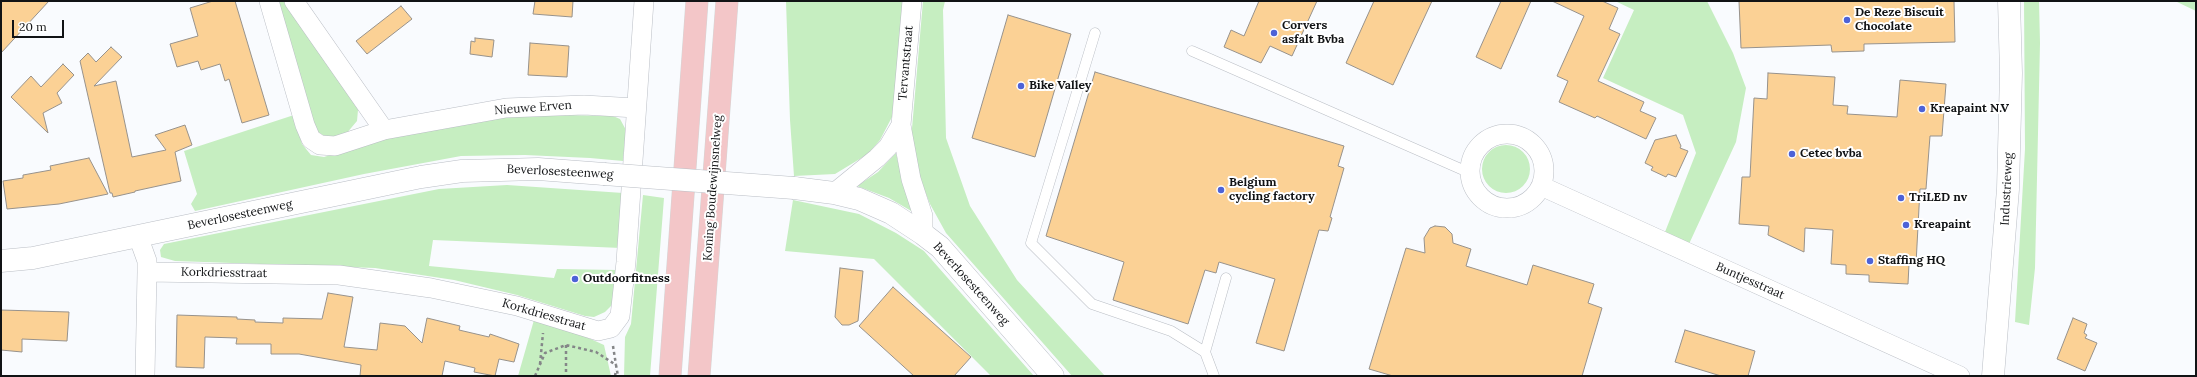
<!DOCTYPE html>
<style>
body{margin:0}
#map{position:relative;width:2197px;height:377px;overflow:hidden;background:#f9fbfe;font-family:Lora,serif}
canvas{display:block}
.frame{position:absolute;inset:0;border:2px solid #111315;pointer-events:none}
.scale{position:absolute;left:12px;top:20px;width:52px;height:18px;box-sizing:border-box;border:2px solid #111315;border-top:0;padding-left:5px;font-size:12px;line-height:14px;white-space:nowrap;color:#111315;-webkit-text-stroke:3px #fff;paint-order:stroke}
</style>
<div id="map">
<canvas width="2197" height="377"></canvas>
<div class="frame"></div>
<div class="scale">20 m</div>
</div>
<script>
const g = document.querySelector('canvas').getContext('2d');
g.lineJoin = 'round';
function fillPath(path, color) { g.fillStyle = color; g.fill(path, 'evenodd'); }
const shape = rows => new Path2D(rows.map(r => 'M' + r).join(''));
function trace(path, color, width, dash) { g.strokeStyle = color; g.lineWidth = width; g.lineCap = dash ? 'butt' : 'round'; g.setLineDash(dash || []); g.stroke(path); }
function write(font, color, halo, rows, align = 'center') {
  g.font = font + ' Lora,serif'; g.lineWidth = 4; g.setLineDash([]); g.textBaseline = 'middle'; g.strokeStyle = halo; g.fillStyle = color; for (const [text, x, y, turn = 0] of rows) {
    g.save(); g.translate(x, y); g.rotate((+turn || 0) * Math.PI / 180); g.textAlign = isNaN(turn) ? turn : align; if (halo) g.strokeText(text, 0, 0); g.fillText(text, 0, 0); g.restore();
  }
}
fillPath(shape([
 [275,1,285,1,355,101,358,110,357,121,346,134,339,137,326,137,316,131],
 [786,1,905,1,892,117,880,140,868,154,835,174,794,176,790,120],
 [923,1,945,1,943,10,946,138,970,206,1017,280,1105,376,1072,376,946,233,930,204,918,174,911,140],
 [1615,1,1707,1,1733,53,1746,88,1736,142,1689,244,1665,232,1696,153,1683,115,1603,78,1634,10],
 [2024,1,2039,1,2040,43,2035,268,2029,325,2015,322,2025,149],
 [2175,1,2196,1,2196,11],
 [508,114,613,116,620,119,626,130,623,161,590,158,525,155,461,156,364,174,195,211,191,204,197,194,184,151,294,115,302,144,311,155,324,157,392,135],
 '1482 169a24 24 0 1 1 48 0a24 24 0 1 1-48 0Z',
 [896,153,901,175,913,212,889,198,857,186,878,172],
 [507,185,623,193,621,248,433,240,429,266,554,278,557,269,618,270,613,304,605,312,594,317,585,316,517,295,454,280,375,268,175,261,161,257,160,250,164,244,439,189],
 [643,195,664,198,650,376,624,376,625,337,631,324],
 [793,200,859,214,896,233,924,251,1034,376,991,376,874,259,785,251],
 [534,320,584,336,604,345,611,376,518,376]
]), '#c6eec1');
const building = shape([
 [1,1,49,1,1,53,1,1],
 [213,1,235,1,269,115,242,123,229,79,225,81,220,64,201,70,198,61,177,67,170,44,198,36,190,8,213,1],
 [535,1,573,1,572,17,533,14,535,1],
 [1259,1,1317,1,1292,56,1270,46,1261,63,1224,47,1231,30,1244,36,1259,1],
 [1374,1,1432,1,1393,85,1346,63,1374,1],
 [1501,1,1531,1,1501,69,1476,57,1501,1],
 [1552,1,1602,1,1618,8,1609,29,1620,34,1598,81,1644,102,1640,111,1656,118,1646,139,1597,116,1595,118,1559,102,1568,81,1557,76,1584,16,1552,1],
 [1739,1,1954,1,1955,42,1864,44,1864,51,1832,52,1831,45,1741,48,1739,1],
 [401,6,412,19,367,54,356,41,401,6],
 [1008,15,1071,34,1035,157,972,138,1008,15],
 [475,38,494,40,492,57,470,54,471,41,475,42,475,38],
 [530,43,569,46,567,77,528,75,530,43],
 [111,47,122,57,94,86,116,81,132,157,166,150,155,135,185,125,192,145,175,152,181,181,135,191,135,192,113,197,112,193,110,193,80,61,88,53,96,62,111,47],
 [63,64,74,75,57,93,62,103,43,113,48,133,11,97,31,76,41,87,63,64],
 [1095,72,1344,146,1338,166,1344,168,1330,217,1332,218,1328,231,1319,230,1284,351,1256,343,1275,279,1219,262,1216,273,1205,270,1188,324,1113,300,1124,262,1046,236,1095,72],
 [1768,73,1835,77,1833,105,1848,106,1847,114,1897,117,1900,80,1946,84,1942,136,1930,136,1926,189,1920,189,1916,264,1909,264,1908,284,1869,282,1869,275,1846,274,1846,265,1831,264,1833,230,1805,228,1804,252,1768,235,1769,226,1739,224,1742,177,1750,177,1754,98,1767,99,1768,73],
 [1676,135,1681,146,1680,148,1688,151,1676,177,1668,174,1666,177,1651,170,1653,167,1645,163,1655,140,1676,135],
 [89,158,108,194,59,204,7,209,3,181,23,178,23,175,51,170,50,166,89,158],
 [1435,226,1445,227,1452,234,1453,243,1471,249,1466,266,1527,285,1533,265,1594,284,1588,303,1602,308,1582,376,1393,376,1369,369,1406,248,1425,253,1424,238,1430,228,1435,226],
 [840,268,863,271,858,321,849,325,842,325,835,317,840,268],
 [893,287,971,357,954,376,914,376,859,326,893,287],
 [328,293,353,297,344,347,377,350,380,323,405,326,422,343,427,318,460,326,459,330,489,337,490,334,519,344,514,362,499,359,495,376,474,372,475,368,445,361,442,376,360,376,361,365,299,354,271,354,271,344,236,344,237,338,205,337,204,368,176,367,177,315,237,317,237,319,255,320,255,322,283,323,283,318,322,319,328,293],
 [1,310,69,312,67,341,22,339,22,352,1,350,1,310],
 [2073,318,2087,324,2084,333,2087,335,2085,338,2097,343,2085,371,2057,359,2073,318],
 [1685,330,1755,351,1748,376,1721,376,1675,362,1685,330]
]);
fillPath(building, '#fbd195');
trace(building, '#97928c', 1);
const lane = shape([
 [1095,33,1031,243,1092,304,1171,331,1205,352,1214,376],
 [1192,51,1470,173],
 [1205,352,1226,278]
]);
const street = shape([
 [269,1,305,125,311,139,320,145,335,146,384,130,506,108,584,105,636,108],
 [294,1,384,130],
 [912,1,901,125,911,179,923,216,923,234],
 '1470 171a37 37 0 1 1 74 0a37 37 0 1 1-74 0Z',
 [1541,186,1960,376],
 [834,193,877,158,888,147,901,125],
 [138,236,147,261,147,272,145,376],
 [147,272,339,275,431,288,517,306,598,331,611,328,620,316,626,262,644,1]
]);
const secondary = shape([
 [794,188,834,193,859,199,891,213,923,234,940,247,1053,376],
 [1,261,33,258,421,177,462,171,538,169,604,174],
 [1993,376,2008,189,2011,73,2009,1]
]);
const highway = shape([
 [670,376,697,1],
 [699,376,727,1]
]);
trace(lane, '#babec5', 11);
trace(street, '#babec5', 20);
trace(secondary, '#babec5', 23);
trace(highway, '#d4d5d5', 23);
trace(shape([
 [566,345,566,376],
 [613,346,616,365],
 [540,364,543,333],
 [535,376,545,353,566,345,596,352,616,365,618,376],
 [615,376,616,370]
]), '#848688', 2.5, [3, 3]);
trace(lane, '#fff', 10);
trace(street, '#fff', 19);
trace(secondary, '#fff', 22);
trace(highway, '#f3c6c8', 22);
const secondaryBridge = shape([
 [604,174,794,188]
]);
trace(secondaryBridge, '#babec5', 23, []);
trace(secondaryBridge, '#fff', 22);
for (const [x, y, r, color] of [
 [1847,20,4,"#4d62d7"],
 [1274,33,4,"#4d62d7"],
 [1021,86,4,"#4d62d7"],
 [1922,109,4,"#4d62d7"],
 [1792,154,4,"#4d62d7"],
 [1221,190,4,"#4d62d7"],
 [1901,198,4,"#4d62d7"],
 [1906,225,4,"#4d62d7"],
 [1870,261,4,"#4d62d7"],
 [575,279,4,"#4d62d7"]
]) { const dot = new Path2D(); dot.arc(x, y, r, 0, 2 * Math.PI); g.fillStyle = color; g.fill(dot); trace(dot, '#fff', 1.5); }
write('bold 12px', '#111315', '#fff', [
 ["De Reze Biscuit",1855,13],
 ["Chocolate",1855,27],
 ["Corvers",1282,26],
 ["asfalt Bvba",1282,40],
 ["Bike Valley",1029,86],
 ["Kreapaint N.V",1930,109],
 ["Cetec bvba",1800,154],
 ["Belgium",1229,183],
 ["cycling factory",1229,197],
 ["TriLED nv",1909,198],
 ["Kreapaint",1914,225],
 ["Staffing HQ",1878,261],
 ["Outdoorfitness",583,279]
], 'left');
write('12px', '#111315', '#fff', [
 ["Tervantstraat",906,63,-85],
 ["Nieuwe Erven",533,108,-4],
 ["Beverlosesteenweg",560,172,3],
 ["Koning Boudewijnsnelweg",713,188,-86],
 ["Industrieweg",2007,189,-87],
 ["Beverlosesteenweg",240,215,-12],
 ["Korkdriesstraat",224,273,1],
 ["Buntjesstraat",1750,281,24],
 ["Beverlosesteenweg",971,284,48],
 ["Korkdriesstraat",544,315,16]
]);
</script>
